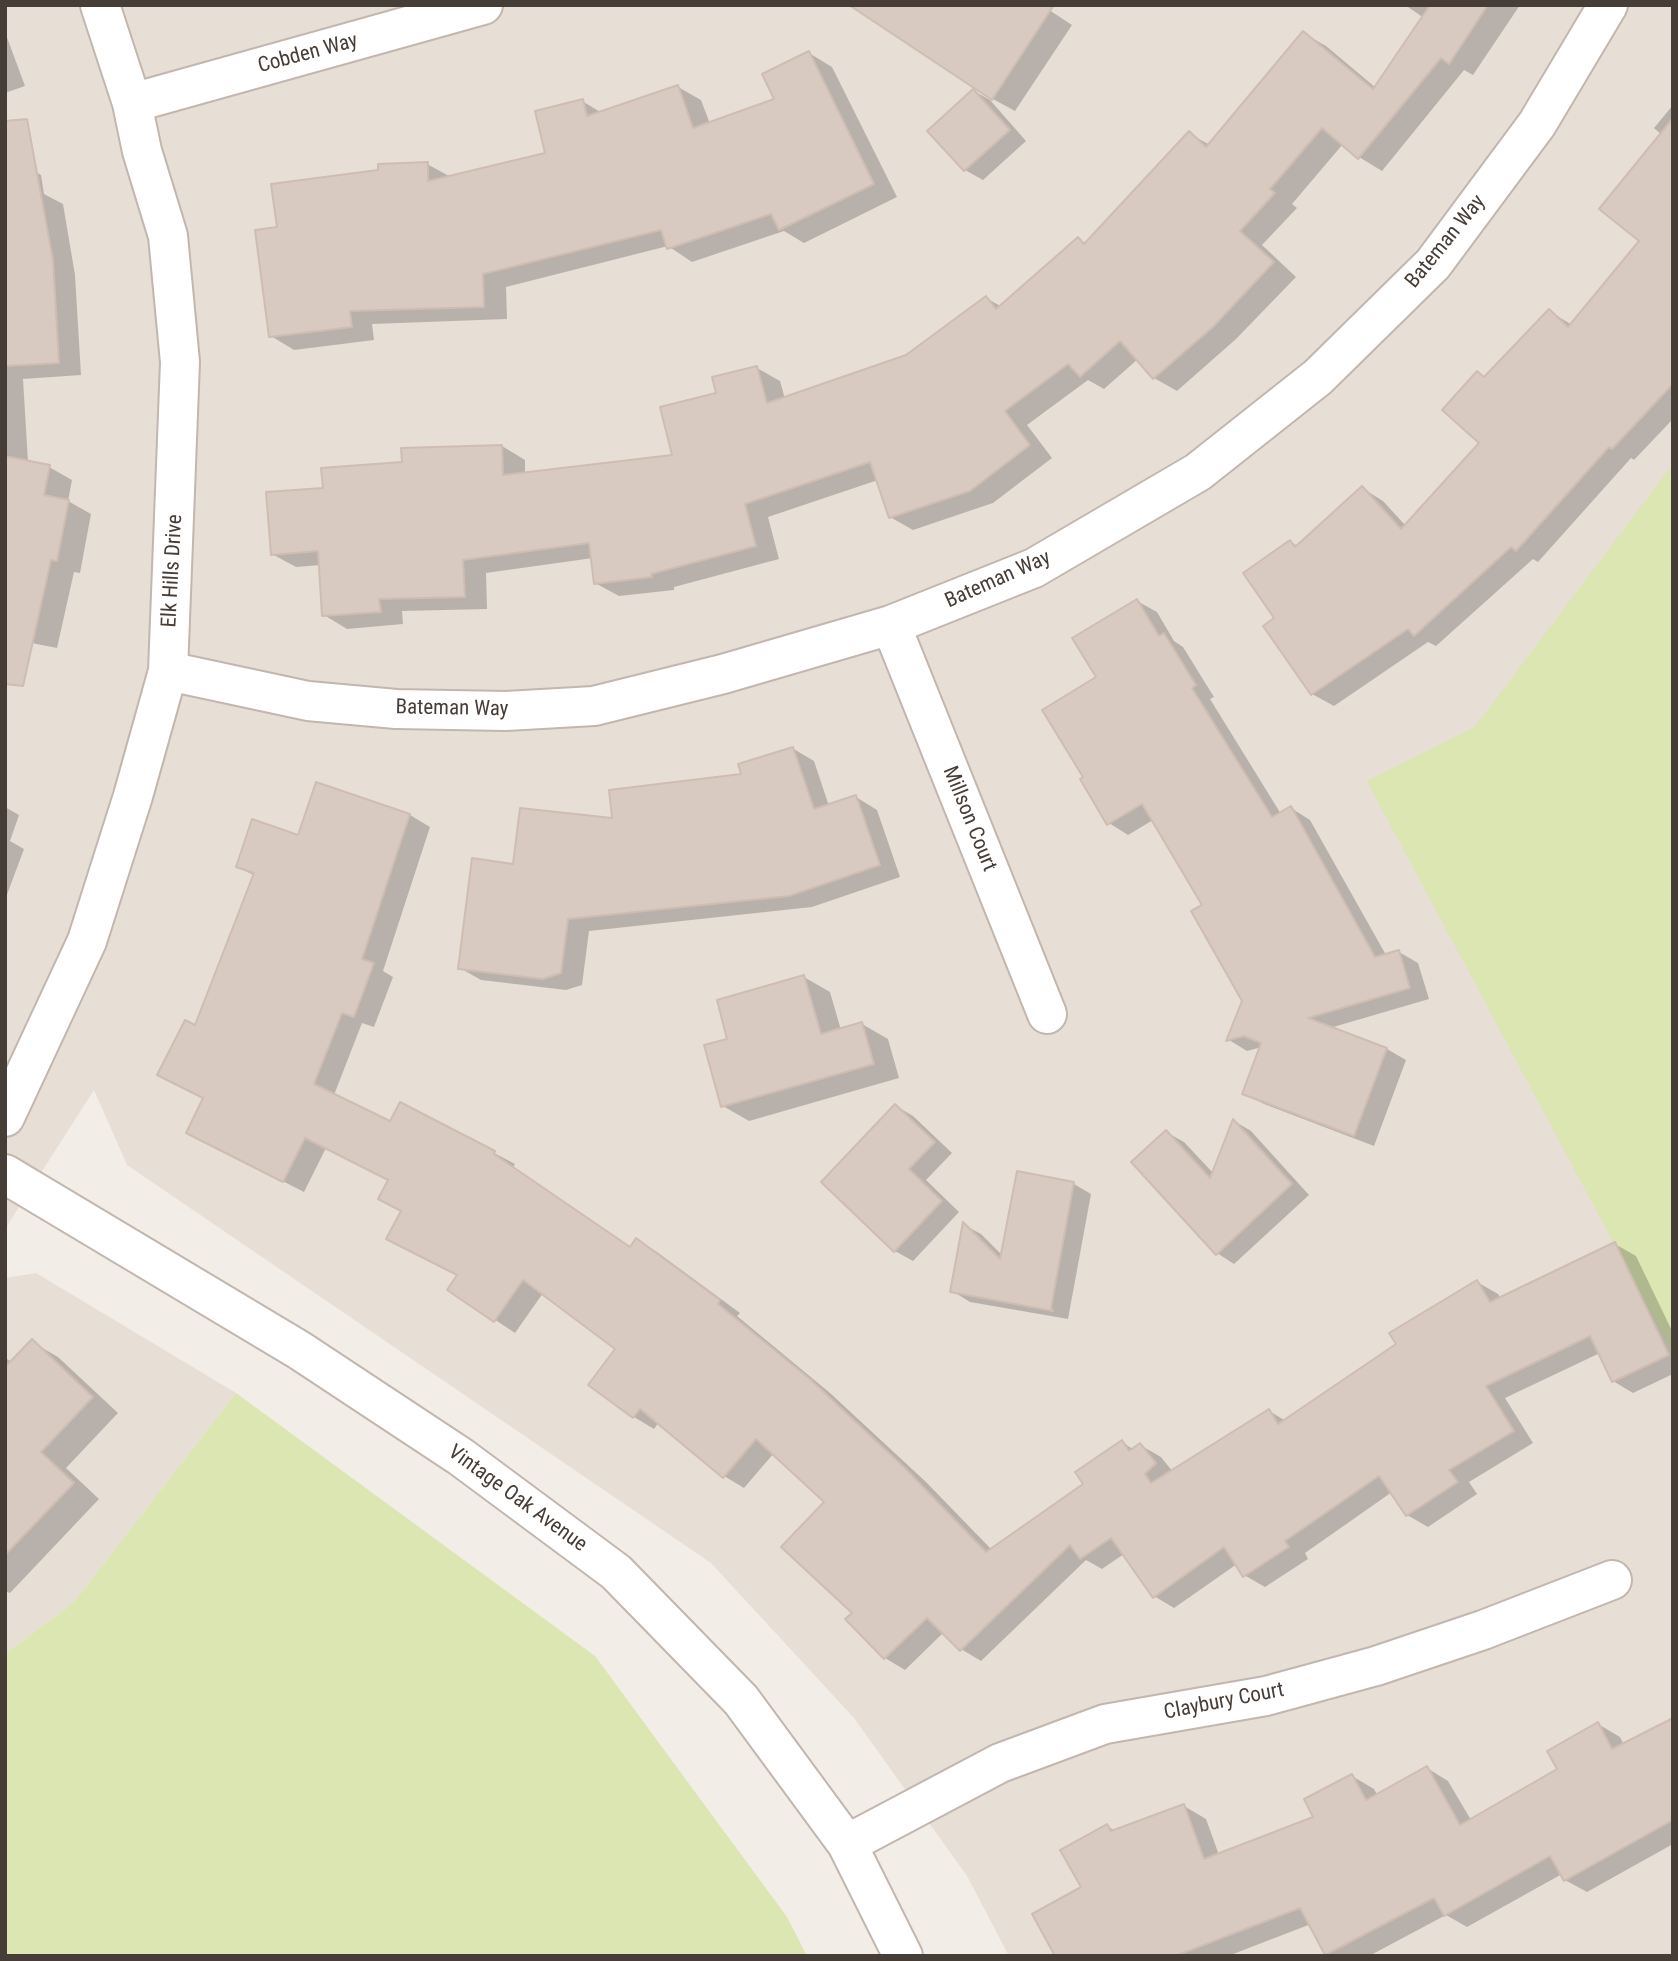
<!DOCTYPE html>
<style>
body{margin:0}
#map{position:relative;width:1678px;height:1961px;overflow:hidden;background:#f3ede8;font-family:"Roboto Condensed",sans-serif}
canvas{display:block}
.frame{position:absolute;inset:0;border:7px solid #473d37;pointer-events:none}
</style>
<div id="map">
<canvas width="1678" height="1961"></canvas>
<div class="frame"></div>
</div>
<script>
const g = document.querySelector('canvas').getContext('2d');
g.lineJoin = 'round';
function fillPath(path, color) { g.fillStyle = color; g.fill(path, 'evenodd'); }
const shape = rows => new Path2D(rows.map(r => 'M' + r).join(''));
function trace(path, color, width, dash) { g.strokeStyle = color; g.lineWidth = width; g.lineCap = dash ? 'butt' : 'round'; g.setLineDash(dash || []); g.stroke(path); }
function write(font, color, halo, rows, align = 'center') {
  g.font = font + ' "Roboto Condensed",sans-serif'; g.lineWidth = 5; g.setLineDash([]); g.textBaseline = 'middle'; g.strokeStyle = halo; g.fillStyle = color; for (const [text, x, y, turn = 0] of rows) {
    g.save(); g.translate(x, y); g.rotate((+turn || 0) * Math.PI / 180); g.textAlign = isNaN(turn) ? turn : align; if (halo) g.strokeText(text, 0, 0); g.fillText(text, 0, 0); g.restore();
  }
}
fillPath(shape([
 [5,5,1673,5,1673,1956,1009,1956,967,1876,854,1718,711,1563,127,1165,94,1090,5,1229],
 [36,1273,236,1393,74,1602,5,1654,5,1278]
]), '#e7ded6');
fillPath(shape([
 [1673,464,1673,1354,1367,781,1475,727],
 [236,1393,595,1656,787,1917,807,1956,5,1956,5,1654,74,1602]
]), '#dbe6b2');
fillPath(shape([
 [1405,5,1520,5,1473,75,1464,70,1382,171,1359,157,1343,144,1292,204,1297,208,1262,245,1296,277,1236,339,1177,391,1154,378,1138,359,1104,389,1088,380,1027,425,1052,458,993,503,913,530,890,517,878,480,768,517,779,559,674,587,674,590,619,596,595,583,593,558,486,573,487,609,402,611,403,624,347,629,324,615,321,565,296,567,272,554,325,489,403,463,502,446,525,460,525,474,675,456,719,394,757,368,780,381,785,399,907,356,986,298,1002,307,1079,239,1087,244,1190,134,1210,145,1303,33,1326,46,1376,88,1424,18],
 [1043,6,1072,25,1015,111,991,98],
 [5,32,25,86,5,93],
 [809,53,832,67,897,197,804,243,784,231,692,262,668,246,506,287,507,319,372,324,374,340,294,350,271,336,279,229,427,164,451,177,547,155,582,101,602,113,678,87,701,100,710,124,776,100],
 [974,91,990,100,1026,141,983,180,965,170,930,131],
 [1673,105,1673,419,1634,460,1631,458,1538,562,1533,559,1436,646,1428,642,1334,706,1312,694,1276,619,1290,542,1298,546,1362,488,1383,501,1406,526,1481,442,1485,378,1549,311,1572,325,1641,241,1662,135,1654,128],
 [18,162,41,175,44,194,63,204,75,275,81,375,23,379,28,462,49,467,72,480,68,501,91,514,80,573,74,572,57,648,16,640,5,689,5,164],
 [1137,601,1157,612,1174,641,1183,647,1214,697,1210,699,1281,814,1291,808,1310,820,1386,955,1399,952,1418,963,1429,999,1330,1028,1387,1049,1406,1060,1374,1146,1264,1104,1244,1093,1262,1047,1247,1051,1229,1040,1244,1001,1204,905,1153,820,1128,835,1109,823,1086,778,1099,678],
 [792,748,814,761,829,806,856,797,877,810,900,877,812,907,589,931,582,985,566,990,481,980,460,968,514,865,614,820,744,776],
 [317,784,410,815,430,827,383,971,393,977,374,1027,362,1023,334,1095,391,1123,401,1104,515,1164,513,1167,631,1248,636,1240,657,1252,740,1313,737,1316,830,1393,926,1482,992,1550,1085,1484,1122,1442,1134,1450,1140,1445,1161,1457,1173,1472,1269,1411,1286,1421,1398,1345,1477,1282,1498,1294,1501,1299,1615,1244,1636,1256,1673,1333,1673,1374,1633,1393,1613,1381,1600,1353,1505,1398,1533,1443,1469,1482,1477,1494,1428,1527,1407,1515,1392,1492,1305,1553,1308,1559,1265,1587,1244,1575,1237,1564,1174,1608,1154,1596,1124,1554,1102,1569,1086,1560,981,1661,961,1649,944,1632,905,1670,885,1658,855,1613,826,1502,774,1453,744,1488,724,1476,659,1422,654,1429,634,1417,617,1349,543,1293,515,1333,449,1289,459,1276,403,1211,390,1180,326,1148,304,1192,188,1133,205,1099,196,1027,255,876,238,867,299,837],
 [5,807,19,815,10,841,24,849,5,900],
 [804,977,830,992,841,1030,862,1024,888,1039,899,1078,749,1121,723,1106,730,1040],
 [896,1106,913,1116,952,1153,926,1180,959,1212,913,1261,895,1251,823,1182],
 [1234,1121,1251,1131,1309,1195,1234,1264,1217,1253,1166,1132,1184,1142,1214,1174],
 [1074,1184,1091,1194,1068,1319,970,1302,952,1291,964,1225,981,1234,1003,1256],
 [32,1342,58,1357,118,1413,66,1468,99,1499,10,1593,5,1591,5,1358,12,1362],
 [1673,1720,1673,1844,1587,1892,1565,1880,1562,1874,1467,1927,1446,1915,1369,1956,1330,1956,1326,1954,1311,1924,1228,1956,1057,1956,1107,1826,1116,1831,1184,1806,1206,1819,1219,1855,1316,1818,1352,1776,1374,1789,1378,1796,1427,1768,1448,1781,1471,1820,1560,1770,1598,1724,1620,1737,1624,1745]
]), '#0003');
const building = shape([
 [849,5,1054,5,992,100,849,5],
 [1430,5,1488,5,1449,64,1441,58,1358,159,1322,128,1270,189,1275,193,1240,231,1274,262,1213,327,1153,379,1120,341,1080,377,1068,364,1005,411,1030,445,970,491,889,518,870,462,745,504,756,546,651,574,652,577,594,584,589,543,463,560,465,597,379,599,381,612,322,616,318,551,271,555,266,492,323,488,321,468,402,462,401,448,502,445,503,475,672,455,660,407,716,393,712,377,757,366,767,403,906,355,986,296,996,309,1078,237,1084,244,1189,131,1206,147,1303,31,1373,89,1430,5],
 [809,51,874,184,779,230,771,214,667,249,661,230,483,274,484,307,350,311,352,327,269,337,255,230,277,227,271,184,378,170,378,164,428,162,428,181,545,153,535,111,583,99,587,116,678,85,693,128,774,99,762,74,809,51],
 [973,89,1010,130,964,171,927,131,973,89],
 [1673,118,1673,384,1612,449,1609,447,1516,551,1511,547,1414,636,1408,629,1311,695,1263,626,1274,618,1243,573,1290,540,1295,547,1362,486,1401,529,1479,443,1442,410,1477,371,1484,377,1549,309,1568,327,1639,241,1599,209,1673,118],
 [27,119,53,260,59,363,5,366,5,121,27,119],
 [5,456,50,465,44,495,69,500,57,561,51,560,23,686,5,684,5,456],
 [1137,599,1159,636,1164,633,1196,685,1192,688,1272,817,1291,806,1375,957,1399,950,1410,988,1308,1018,1387,1048,1354,1136,1242,1094,1261,1043,1244,1036,1226,1041,1242,1001,1191,911,1202,905,1142,804,1107,825,1080,779,1083,777,1042,710,1096,677,1072,638,1137,599],
 [793,747,814,809,856,795,880,865,789,896,568,919,561,973,543,979,458,969,472,858,513,864,520,808,612,818,609,790,741,774,738,764,793,747],
 [316,782,410,814,362,959,374,963,354,1017,342,1013,314,1084,390,1121,400,1102,495,1151,494,1154,630,1247,636,1238,720,1300,718,1304,810,1379,905,1468,986,1552,1083,1484,1075,1472,1122,1440,1129,1451,1140,1443,1156,1463,1145,1474,1151,1483,1269,1409,1278,1424,1396,1344,1389,1333,1477,1280,1490,1302,1615,1242,1669,1355,1612,1382,1590,1336,1486,1386,1514,1431,1449,1470,1458,1482,1406,1516,1379,1476,1285,1541,1289,1547,1243,1577,1224,1547,1153,1598,1111,1538,1080,1559,1070,1545,960,1651,927,1618,884,1659,845,1619,852,1613,781,1547,824,1502,756,1439,723,1478,640,1409,633,1418,588,1385,615,1349,523,1280,494,1322,447,1290,457,1275,386,1239,401,1211,378,1199,388,1180,305,1138,283,1182,186,1133,203,1098,157,1075,185,1020,195,1025,254,873,236,867,252,819,298,835,316,782],
 [804,975,821,1034,862,1022,874,1064,721,1107,704,1045,727,1039,717,1000,804,975],
 [895,1104,935,1142,909,1169,942,1201,894,1252,821,1182,895,1104],
 [1233,1119,1292,1184,1216,1255,1131,1162,1166,1130,1210,1178,1233,1119],
 [1017,1171,1074,1182,1051,1308,1053,1311,950,1292,963,1222,1000,1259,1017,1171],
 [32,1339,93,1397,41,1452,74,1483,5,1555,5,1367,32,1339],
 [1673,1718,1673,1820,1564,1881,1550,1856,1444,1916,1434,1898,1325,1955,1300,1908,1175,1956,1055,1956,1032,1914,1081,1887,1060,1850,1107,1824,1111,1831,1184,1804,1204,1859,1313,1817,1304,1799,1352,1774,1366,1800,1427,1766,1460,1825,1557,1769,1547,1751,1598,1722,1612,1749,1673,1718]
]);
fillPath(building, '#d8c9c1');
trace(building, '#cfbdb1', 2);
const street = shape([
 [132,103,483,5],
 [891,625,1047,1014],
 [168,671,308,701,396,709,506,711,594,706,723,674,891,625,1034,568,1198,472,1318,377,1433,264,1537,124,1608,5],
 [5,1117,87,941,133,796,168,671,180,362,168,236,142,151,132,103,100,5],
 [5,1174,299,1350,461,1457,616,1572,741,1700,847,1844,903,1956],
 [847,1844,1000,1763,1105,1724,1266,1696,1376,1666,1483,1630,1612,1580]
]);
trace(street, '#c2b6ae', 42);
trace(street, '#fff', 38);
write('21px', '#473d37', '#fff', [
 ["Cobden Way",308,54,-15],
 ["Bateman Way",1446,242,-51],
 ["Elk Hills Drive",173,571,-87],
 ["Bateman Way",998,580,-24],
 ["Bateman Way",452,709,1],
 ["Millson Court",969,819,68],
 ["Vintage Oak Avenue",517,1499,36],
 ["Claybury Court",1224,1702,-11]
]);
</script>
